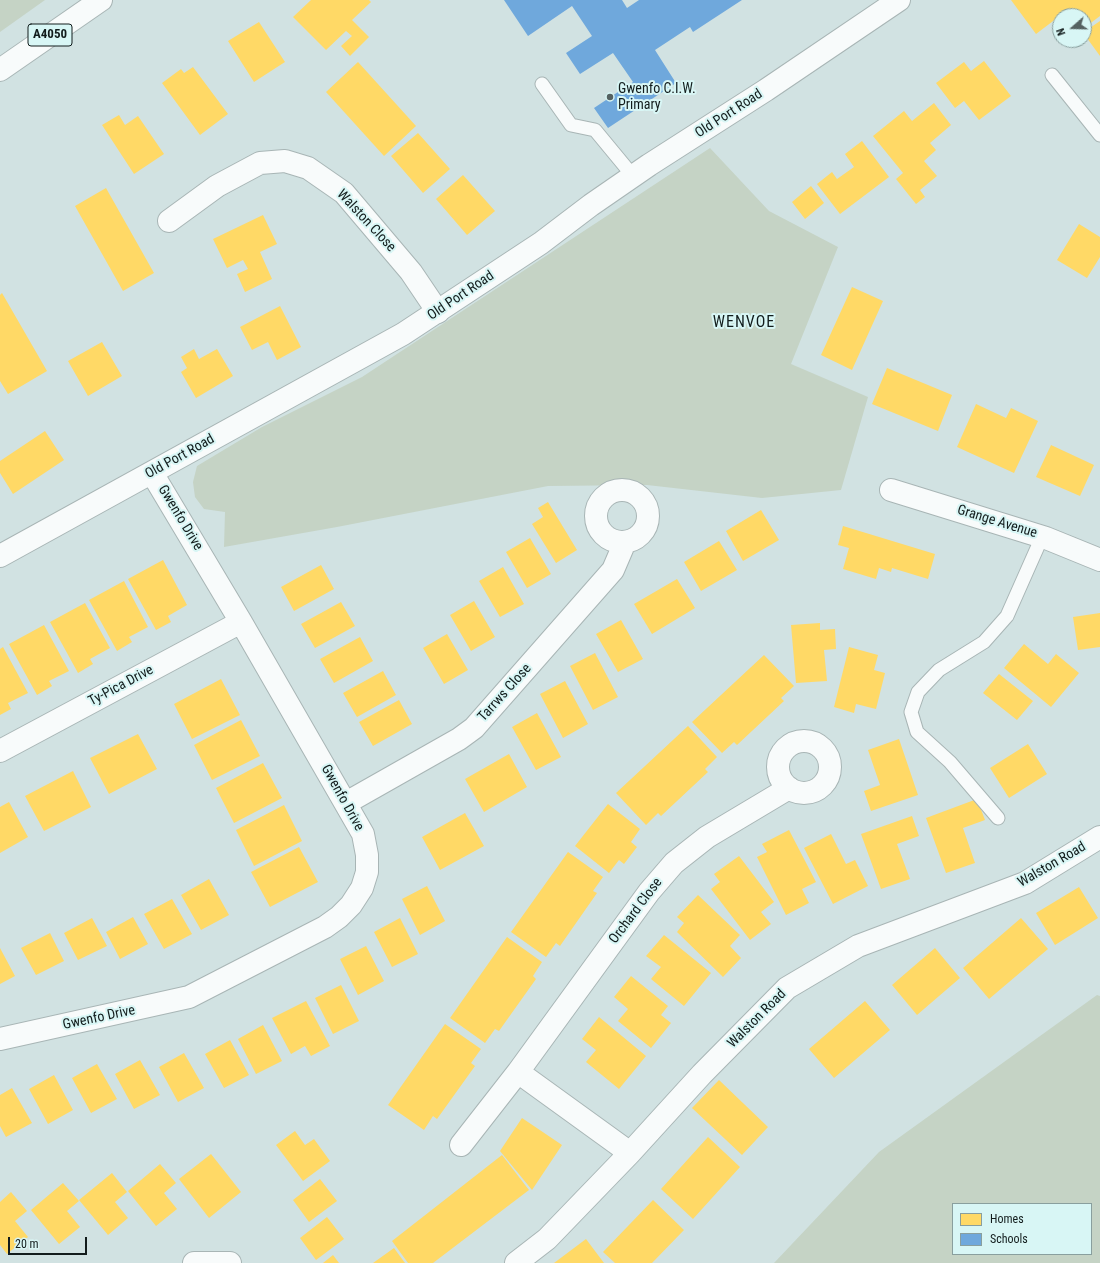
<!DOCTYPE html>
<style>
body{margin:0}
#map{position:relative;width:1100px;height:1263px;overflow:hidden;background:#d1e2e2;font-family:"Roboto Condensed",sans-serif}
canvas{display:block}
.legend{position:absolute;left:952px;top:1203px;width:140px;height:52px;box-sizing:border-box;background:#d8f6f5;border:1px solid #899f9e;margin:0;padding:5px 7px;list-style:none;font-size:12px;color:#121c1c}
.legend li{display:flex;align-items:center;gap:8px;height:20px}
.legend b{width:20px;border:1px solid #899f9e}
.north{position:absolute;left:1052px;top:8px;width:40px;height:40px;box-sizing:border-box;background:#d8f6f5;border:1px solid #899f9e;border-radius:50%;rotate:250deg;font-size:11px;font-weight:700;line-height:16px;text-align:center;color:#121c1c}
.north::after{content:'';display:block;margin:auto;width:14px;height:18px;background:#556161;clip-path:polygon(50% 0,100% 100%,50% 72%,0 100%)}
.scale{position:absolute;left:8px;top:1237px;width:79px;height:18px;box-sizing:border-box;border:2px solid #121c1c;border-top:0;padding-left:5px;font-size:12px;line-height:14px;white-space:nowrap;color:#121c1c;-webkit-text-stroke:3px #d8f6f5;paint-order:stroke}
</style>
<div id="map">
<canvas width="1100" height="1263"></canvas>
<ul class="legend">
<li><b style="height:11px;background:#ffd966"></b>Homes</li>
<li><b style="height:11px;background:#6fa8dc"></b>Schools</li>
</ul>
<div class="north">N</div>
<div class="scale">20 m</div>
</div>
<script>
const g = document.querySelector('canvas').getContext('2d');
g.lineJoin = 'round';
function fillPath(path, color) { g.fillStyle = color; g.fill(path, 'evenodd'); }
const shape = rows => new Path2D(rows.map(r => 'M' + r).join(''));
function trace(path, color, width, dash) { g.strokeStyle = color; g.lineWidth = width; g.lineCap = dash ? 'butt' : 'round'; g.setLineDash(dash || []); g.stroke(path); }
function write(font, color, halo, rows, align = 'center') {
  g.font = font + ' "Roboto Condensed",sans-serif'; g.lineWidth = 4; g.setLineDash([]); g.textBaseline = 'middle'; g.strokeStyle = halo; g.fillStyle = color; for (const [text, x, y, turn = 0] of rows) {
    g.save(); g.translate(x, y); g.rotate((+turn || 0) * Math.PI / 180); g.textAlign = isNaN(turn) ? turn : align; if (halo) g.strokeText(text, 0, 0); g.fillText(text, 0, 0); g.restore();
  }
}
fillPath(shape([
 [0,0,45,0,0,32],
 [710,148,769,211,838,247,791,364,868,397,841,490,762,498,647,485,548,486,337,527,224,547,225,512,204,509,195,497,193,482,197,466,262,427,362,377],
 [1097,995,1100,996,1100,1263,774,1263,879,1152],
 [953,1204,1091,1204,1091,1254,953,1254]
]), '#c5d3c5');
fillPath(shape([
 [311,0,369,0,371,2,352,20,369,37,350,56,341,46,352,36,346,31,326,50,293,17],
 [1011,0,1100,0,1100,16,1084,28,1084,16,1068,16,1065,12,1036,34],
 [1100,21,1100,56,1084,34,1084,32],
 [259,22,285,62,254,82,228,41],
 [984,61,1011,96,979,120,964,101,955,108,936,83,964,62,971,71],
 [358,62,416,126,384,156,326,92],
 [193,67,228,114,200,135,162,83,181,69,184,73],
 [934,103,951,125,930,143,936,150,924,161,937,176,920,190,925,197,916,204,896,179,903,173,873,136,904,111,912,121],
 [119,115,125,125,138,116,164,154,134,174,102,125],
 [418,133,450,169,423,193,391,156],
 [862,141,889,177,840,214,817,184,832,172,837,179,854,167,845,154],
 [463,175,495,211,467,235,436,199],
 [811,186,824,203,805,219,792,202],
 [106,188,154,273,123,291,75,206],
 [263,215,277,244,260,252,272,279,245,292,237,274,248,269,243,260,227,268,213,239],
 [1079,224,1100,237,1100,257,1087,278,1057,260],
 [852,287,883,301,852,370,821,355],
 [2,293,47,371,8,394,0,381,0,295],
 [280,306,301,347,277,360,268,342,252,350,240,327],
 [102,342,122,376,88,396,68,361],
 [194,349,199,359,217,349,233,376,196,398,181,372,187,368,181,357],
 [887,368,952,395,938,431,872,404],
 [976,404,1006,418,1011,408,1038,421,1014,473,957,447],
 [45,431,64,460,13,494,0,473,0,461],
 [1051,445,1094,465,1080,496,1036,477],
 [548,502,577,550,556,563,532,524,543,517,538,508],
 [761,510,779,540,743,561,726,531],
 [843,526,935,554,928,579,892,568,891,572,879,568,876,579,843,569,849,548,838,545],
 [530,538,551,574,527,588,506,552],
 [719,541,737,570,701,591,684,562],
 [163,560,187,605,168,616,171,622,156,630,128,579],
 [321,565,334,589,294,611,281,587],
 [503,567,524,604,500,617,479,581],
 [677,579,695,608,652,634,634,604],
 [124,581,148,627,129,637,132,642,117,651,89,600],
 [474,601,495,637,471,651,450,615],
 [341,602,355,626,315,648,301,624],
 [85,603,110,648,90,659,93,664,78,673,50,622],
 [1100,613,1100,647,1078,650,1073,617],
 [621,620,643,659,618,672,596,634],
 [820,623,820,630,835,629,836,649,824,650,827,681,796,683,791,625],
 [44,625,69,671,49,681,52,686,37,695,9,644],
 [447,634,468,670,444,684,423,648],
 [360,637,373,661,334,683,320,659],
 [1024,644,1048,664,1056,654,1079,673,1051,707,1004,668],
 [3,647,28,693,8,703,11,709,0,715,0,649],
 [849,647,878,655,874,670,885,673,876,709,856,704,854,713,834,707],
 [595,653,618,697,593,710,570,666],
 [764,655,794,686,781,698,784,701,737,745,734,742,722,753,692,722],
 [383,671,396,695,357,717,343,693],
 [999,674,1033,701,1017,720,983,693],
 [221,679,240,715,192,739,174,704],
 [565,681,588,724,563,738,540,694],
 [399,700,412,724,373,746,359,722],
 [537,713,561,757,536,770,512,727],
 [241,720,260,756,212,780,194,745],
 [688,726,717,757,705,769,708,772,661,816,658,813,646,825,616,793],
 [138,734,157,769,109,794,90,758],
 [899,739,918,795,871,811,864,791,880,785,868,750],
 [1028,744,1047,774,1009,798,990,768],
 [509,754,527,787,484,812,465,779],
 [263,763,282,798,234,823,216,788],
 [73,771,91,807,44,831,25,796],
 [977,799,985,820,963,828,975,863,946,873,926,818],
 [9,802,28,837,0,853,0,807],
 [608,804,640,829,631,842,637,847,624,864,619,860,609,873,575,846],
 [284,805,302,841,254,866,236,830],
 [465,813,484,846,440,870,422,837],
 [912,816,919,836,897,844,910,879,881,889,861,834],
 [789,830,816,882,802,889,809,903,786,915,757,857,767,852,762,844],
 [831,834,846,864,855,860,868,886,833,904,804,848],
 [299,847,318,882,270,907,251,872],
 [568,852,603,877,593,891,597,893,560,946,556,943,546,957,511,932],
 [739,856,774,902,761,912,771,924,750,940,711,889,720,882,714,874],
 [209,879,229,915,201,930,181,895],
 [427,886,445,921,420,935,402,899],
 [1079,887,1098,918,1055,945,1036,913],
 [698,895,740,935,730,946,741,958,723,977,677,932,684,923,677,917],
 [172,899,192,934,164,949,144,914],
 [133,917,148,944,120,959,106,932],
 [92,918,107,946,78,960,64,933],
 [400,918,418,954,392,967,374,932],
 [1021,918,1048,949,989,999,963,968],
 [50,933,64,961,36,975,21,948],
 [664,935,711,973,684,1006,651,979,661,967,646,956],
 [507,937,542,962,533,976,536,979,499,1031,495,1029,485,1043,450,1018],
 [366,946,384,981,358,995,340,959],
 [0,948,15,976,0,984],
 [935,948,960,978,917,1015,892,985],
 [631,976,668,1006,661,1015,671,1023,651,1048,618,1021,628,1009,614,997],
 [341,985,359,1021,333,1034,315,998],
 [306,1001,330,1046,311,1056,305,1046,291,1054,272,1018],
 [865,1001,890,1030,834,1078,809,1049],
 [599,1017,646,1056,619,1089,586,1062,596,1050,582,1039],
 [445,1024,481,1049,471,1063,475,1066,437,1119,433,1116,424,1130,388,1105],
 [263,1025,282,1061,256,1074,238,1039],
 [230,1040,249,1075,224,1088,205,1054],
 [184,1053,204,1088,178,1102,159,1067],
 [140,1060,160,1095,134,1109,115,1074],
 [97,1064,117,1099,91,1113,72,1078],
 [54,1075,73,1110,48,1124,29,1089],
 [719,1080,768,1127,742,1155,692,1108],
 [12,1088,32,1123,6,1137,0,1126,0,1095],
 [522,1118,562,1145,532,1190,500,1151],
 [295,1131,305,1145,314,1139,330,1161,303,1181,276,1145],
 [708,1137,740,1167,693,1219,661,1189],
 [211,1154,241,1192,209,1218,179,1179],
 [502,1155,529,1190,433,1263,408,1263,392,1241],
 [160,1164,176,1183,164,1193,177,1209,156,1226,128,1191],
 [112,1173,127,1192,115,1202,128,1218,108,1235,79,1200],
 [320,1179,337,1201,309,1222,293,1200],
 [63,1183,79,1201,67,1211,80,1227,59,1244,31,1210],
 [11,1192,27,1211,15,1221,28,1237,7,1254,0,1245,0,1202],
 [653,1200,684,1230,652,1263,615,1263,603,1252],
 [327,1217,344,1239,316,1260,300,1238],
 [586,1239,604,1263,554,1263],
 [394,1248,405,1263,373,1263],
 [333,1255,339,1263,323,1263]
]), '#ffd966');
fillPath(shape([
 [504,0,622,0,627,8,639,0,742,0,693,32,690,27,655,50,676,83,608,128,594,108,633,82,613,53,580,74,566,53,592,36,572,6,528,36]
]), '#6fa8dc');
const lane = shape([
 [1052,75,1100,135],
 [542,84,571,125,595,130,633,176],
 [998,818,950,762,917,732,911,712,918,692,939,670,984,642,1007,616,1042,537]
]);
const street = shape([
 [169,221,217,186,260,163,285,161,308,168,344,193,411,272,438,312],
 '596 516a26 26 0 1 1 52 0a26 26 0 1 1-52 0Z',
 [891,490,1046,538,1100,560],
 '778 767a26 26 0 1 1 52 0a26 26 0 1 1-52 0Z',
 [0,751,241,622],
 [346,803,459,739,474,728,613,570,625,542],
 [0,1039,189,997,325,927,339,917,351,905,362,888,367,872,367,855,363,834,241,622,152,473],
 [518,1072,630,1153],
 [461,1145,518,1072,649,892,674,863,707,837,789,788],
 [194,1263,230,1263],
 [516,1263,547,1239,630,1153,702,1074,787,988,858,946,1025,883,1100,837]
]);
const secondary = shape([
 [0,556,403,334,541,243,591,205,649,165,766,90,899,0]
]);
const primary = shape([
 [0,70,101,0]
]);
trace(lane, '#a8b5b5', 15);
trace(street, '#a8b5b5', 24);
trace(secondary, '#a8b5b5', 24);
trace(primary, '#a8b5b5', 24);
trace(lane, '#f8fbfb', 13);
trace(street, '#f8fbfb', 22);
trace(secondary, '#f8fbfb', 22);
trace(primary, '#f8fbfb', 22);
for (const [x, y, r, color] of [
 [610,97,4,"#556161"]
]) { const dot = new Path2D(); dot.arc(x, y, r, 0, 2 * Math.PI); g.fillStyle = color; g.fill(dot); trace(dot, '#d8f6f5', 1.5); }
for (const [x, y, w] of [
 [50,35,44]
]) { const box = new Path2D(); box.roundRect(x - w / 2, y - 11, w, 22, 3); g.fillStyle = '#d8f6f5'; g.fill(box); trace(box, '#121c1c', 1); }
write('bold 13px', '#121c1c', null, [
 ["A4050",50,35]
]);
write('14px', '#121c1c', '#d8f6f5', [
 ["Gwenfo C.I.W.",618,89],
 ["Primary",618,105]
], 'left');
write('14px', '#121c1c', '#d8f6f5', [
 ["Old Port Road",729,114,-33],
 ["Walston Close",366,221,47],
 ["Old Port Road",461,296,-34],
 ["Old Port Road",180,457,-29],
 ["Gwenfo Drive",180,518,59],
 ["Grange Avenue",997,522,17],
 ["Ty-Pica Drive",121,686,-28],
 ["Tarrws Close",505,693,-48],
 ["Gwenfo Drive",342,798,61],
 ["Walston Road",1052,865,-30],
 ["Orchard Close",636,911,-53],
 ["Gwenfo Drive",99,1018,-12],
 ["Walston Road",757,1019,-45]
]);
g.letterSpacing = '1px';
write('16px', '#121c1c', '#d8f6f5', [
 ["WENVOE",744,323]
]);
g.letterSpacing = '0px';
</script>
